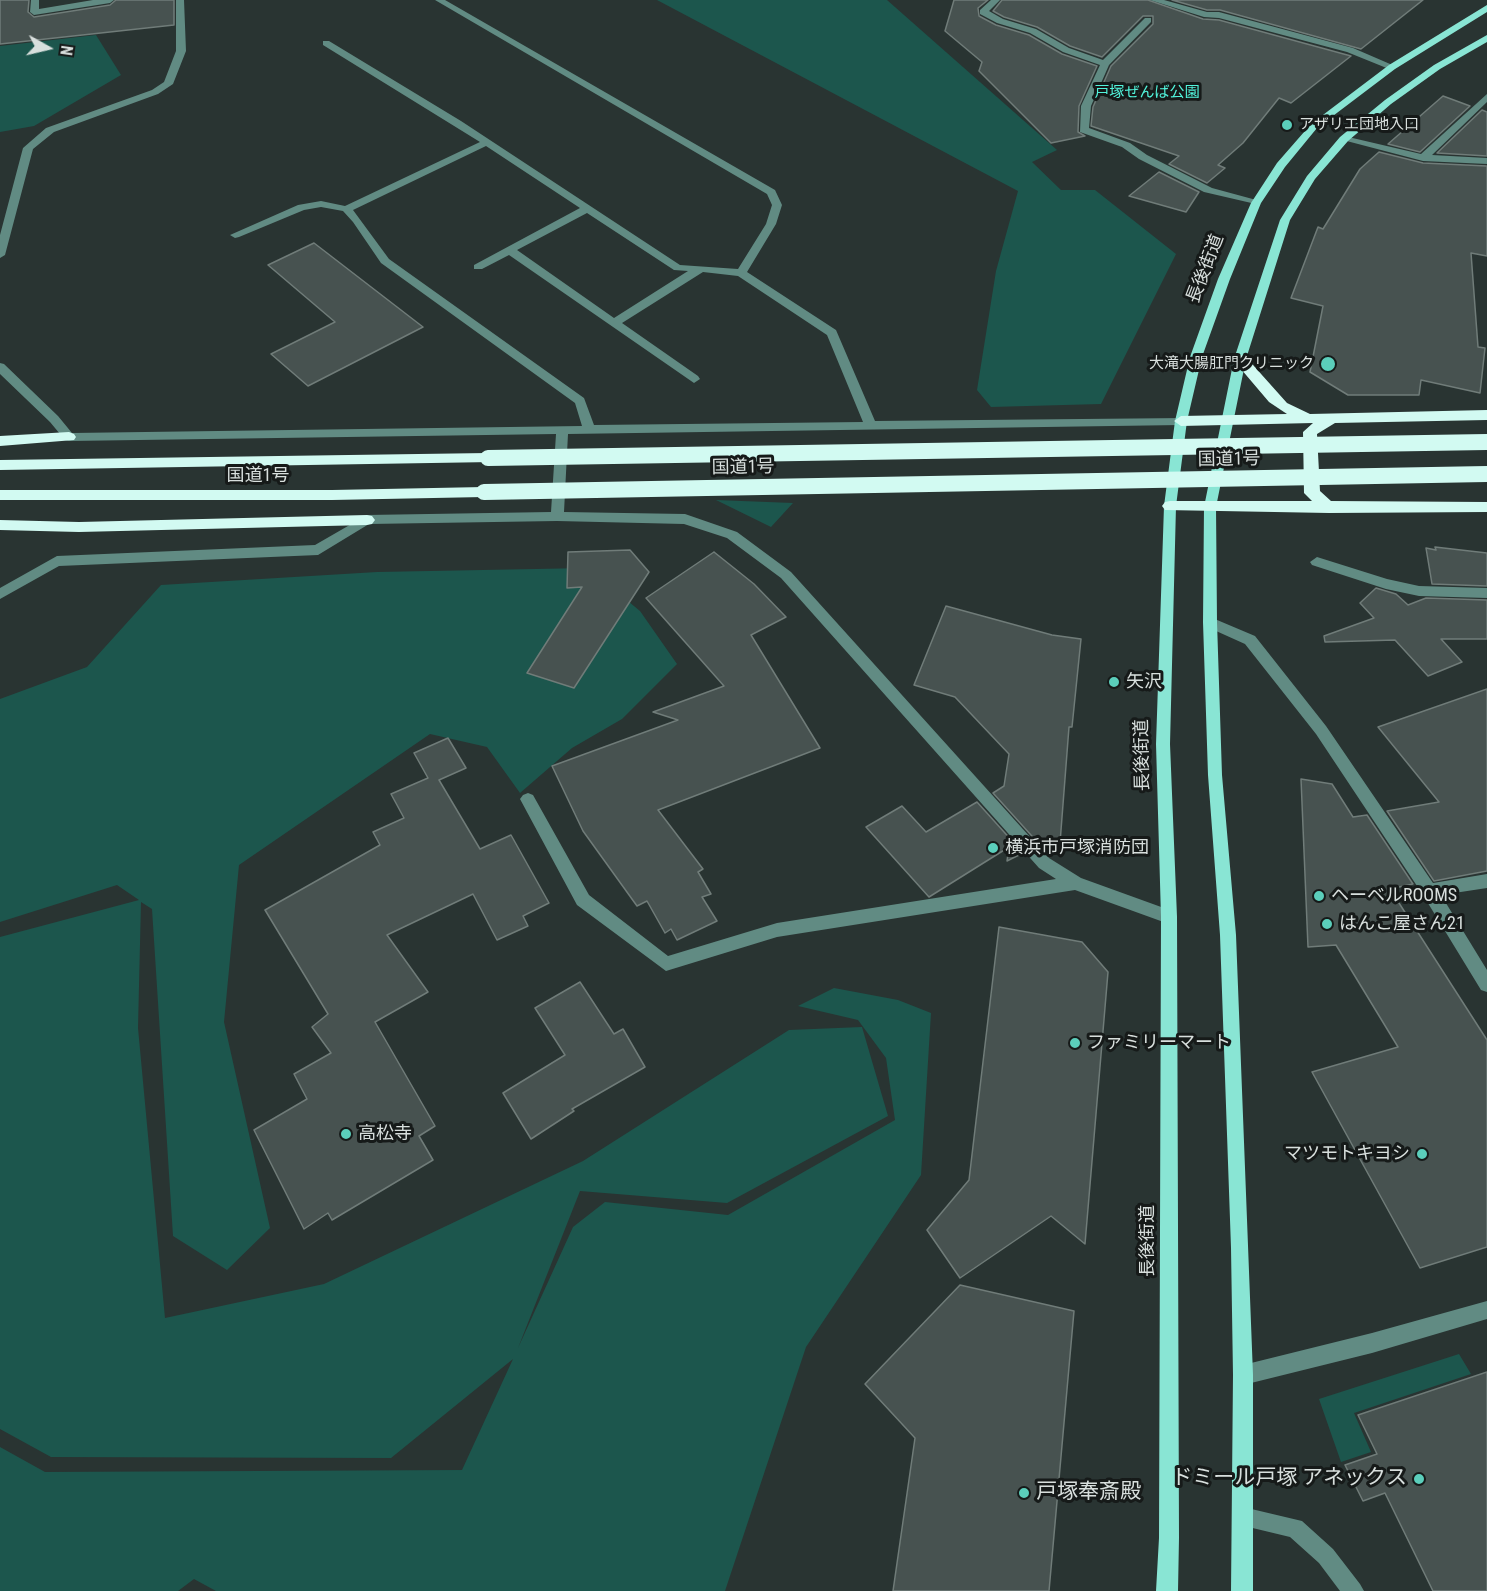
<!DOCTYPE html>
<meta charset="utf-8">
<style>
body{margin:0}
#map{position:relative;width:1487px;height:1591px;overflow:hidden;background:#293432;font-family:"Roboto Condensed",sans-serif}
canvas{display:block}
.north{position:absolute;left:18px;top:18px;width:60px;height:60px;-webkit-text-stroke:4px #161a19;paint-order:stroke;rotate:98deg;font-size:16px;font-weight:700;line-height:24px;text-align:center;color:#d8dfdd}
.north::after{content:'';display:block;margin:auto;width:21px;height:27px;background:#d8dfdd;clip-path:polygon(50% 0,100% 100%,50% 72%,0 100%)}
</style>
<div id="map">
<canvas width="1487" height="1591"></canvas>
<div class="north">N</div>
</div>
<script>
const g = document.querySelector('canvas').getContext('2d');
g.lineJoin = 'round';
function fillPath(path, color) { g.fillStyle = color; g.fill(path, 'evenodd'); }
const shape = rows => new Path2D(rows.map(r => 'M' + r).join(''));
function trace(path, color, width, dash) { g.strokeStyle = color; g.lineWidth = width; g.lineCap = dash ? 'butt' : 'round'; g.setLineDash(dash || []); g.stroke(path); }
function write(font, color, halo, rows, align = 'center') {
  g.font = font + ' "Roboto Condensed","Noto Sans JP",sans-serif'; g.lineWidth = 6; g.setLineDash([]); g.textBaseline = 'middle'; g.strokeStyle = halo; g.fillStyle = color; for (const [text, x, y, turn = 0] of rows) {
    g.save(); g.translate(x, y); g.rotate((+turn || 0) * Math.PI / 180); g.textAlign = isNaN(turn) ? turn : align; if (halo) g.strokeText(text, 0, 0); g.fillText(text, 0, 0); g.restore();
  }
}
fillPath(shape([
 [657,0,887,0,1057,150,1032,162,1061,190,1095,190,1176,254,1101,404,991,407,977,390,996,271,1018,191],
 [96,35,121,75,34,126,0,132,0,46],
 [716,500,793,503,771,527],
 [588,568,640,611,677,664,622,719,572,748,520,793,487,747,430,734,239,865,224,1022,270,1228,227,1270,173,1236,152,909,141,902,138,1028,165,1318,324,1284,583,1161,789,1030,862,1027,888,1116,727,1203,580,1191,518,1348,573,1227,605,1202,728,1215,895,1120,886,1058,858,1020,798,1006,834,988,898,1000,931,1013,921,1175,806,1347,725,1591,216,1591,194,1579,178,1591,0,1591,0,1447,45,1472,462,1470,513,1359,391,1458,51,1457,0,1429,0,937,139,900,117,885,0,922,0,699,87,667,161,585,377,572],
 [1459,1354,1471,1374,1354,1413,1371,1452,1341,1462,1319,1399]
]), '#1c564d');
const building = shape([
 [0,0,29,0,28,12,34,17,110,5,116,0,174,0,174,25,0,44,0,0],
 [954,0,988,0,978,8,979,16,996,25,1029,35,1062,54,1097,66,1079,106,1078,132,1085,136,1051,143,979,71,982,62,945,31,954,0],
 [1002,0,1148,0,1203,19,1219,20,1351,56,1291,103,1279,98,1243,143,1218,165,1225,168,1207,183,1169,164,1179,156,1091,126,1093,107,1111,66,1153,24,1153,16,1143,16,1102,57,1070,46,1037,27,1004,17,993,11,1002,0],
 [1172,0,1423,0,1361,49,1220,10,1207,10,1172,0],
 [1443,96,1470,106,1420,152,1388,144,1443,96],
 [1482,110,1487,112,1487,156,1437,153,1482,110],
 [1379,152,1423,163,1487,166,1487,256,1471,253,1478,347,1485,348,1480,393,1421,380,1419,395,1348,395,1310,372,1323,306,1291,298,1318,227,1323,229,1360,169,1379,152],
 [1159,172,1199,192,1186,212,1129,196,1159,172],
 [314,243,423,327,308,386,271,354,335,322,268,265,314,243],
 [1435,547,1487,553,1487,586,1432,584,1426,548,1436,550,1435,547],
 [630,550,649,572,574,688,527,673,582,587,567,588,568,552,630,550],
 [714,552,754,584,786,617,751,635,820,748,658,810,703,869,698,872,711,894,702,897,717,921,677,940,671,929,665,933,647,901,637,906,583,831,552,766,678,720,653,712,724,686,646,598,714,552],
 [1376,588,1396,594,1408,605,1426,598,1487,600,1487,639,1441,639,1462,662,1428,676,1395,640,1325,642,1324,636,1374,618,1360,603,1376,588],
 [946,606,1052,635,1081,639,1072,727,1069,727,1060,843,1047,842,1040,845,993,793,1004,786,1009,754,955,697,914,685,946,606],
 [1487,689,1487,871,1434,881,1387,811,1439,802,1378,727,1487,689],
 [448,738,466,768,439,780,480,849,511,835,549,903,523,916,528,926,497,940,473,894,387,935,428,992,375,1022,435,1126,419,1136,433,1160,332,1220,328,1213,304,1229,254,1130,307,1099,294,1074,331,1053,312,1027,328,1014,265,910,380,845,373,832,404,818,391,794,428,778,414,753,448,738],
 [1301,779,1332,784,1353,817,1367,815,1413,884,1390,889,1487,1040,1487,1247,1420,1268,1312,1072,1398,1047,1336,945,1308,947,1301,779],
 [977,802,1023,853,1007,861,1009,847,929,897,866,827,902,806,926,832,977,802],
 [999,927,1082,942,1108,972,1085,1244,1051,1216,960,1278,927,1230,969,1180,999,927],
 [580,982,614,1034,623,1029,645,1067,572,1109,574,1111,531,1139,503,1093,565,1055,535,1008,580,982],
 [960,1285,1074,1311,1049,1591,893,1591,915,1438,865,1384,960,1285],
 [1487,1372,1487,1591,1433,1591,1385,1493,1363,1501,1345,1465,1377,1454,1358,1415,1487,1372]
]);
fillPath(building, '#475250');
trace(building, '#707c79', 1.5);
fillPath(shape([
 [31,0,39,0,39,9,93,0,114,0,110,3,34,15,30,12,31,0],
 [176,0,184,0,186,51,173,84,158,94,54,132,33,149,5,255,0,258,0,235,23,148,46,128,152,90,164,82,176,51,176,0],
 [435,0,445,0,775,190,782,205,776,224,747,272,836,330,875,421,1185,418,1185,424,1181,425,568,434,564,512,685,514,737,532,791,572,1049,858,1081,878,1175,912,1177,917,1175,922,1169,924,1075,890,777,937,666,971,577,905,520,799,523,795,528,793,533,795,589,895,668,956,777,923,1056,879,1039,868,781,578,727,538,684,524,557,521,369,524,318,555,59,566,0,599,0,588,57,556,315,545,367,515,551,512,556,434,69,441,65,440,50,422,0,374,0,363,4,364,58,416,72,433,582,426,575,403,381,263,353,222,343,211,321,207,304,210,239,237,235,238,230,235,298,205,321,201,345,206,480,142,323,45,323,41,329,41,461,121,680,265,738,269,766,224,772,205,767,194,435,0],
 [486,146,580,208,474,265,474,269,482,269,509,255,694,383,700,379,698,376,622,323,703,272,738,276,827,335,863,422,594,425,584,398,389,259,353,210,486,146],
 [587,213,674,270,688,271,614,318,517,250,587,213],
 [991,0,1000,0,989,11,1003,19,1036,29,1069,48,1103,60,1145,18,1151,18,1151,22,1109,65,1091,106,1089,128,1130,143,1147,155,1212,188,1260,201,1260,205,1204,192,1139,159,1122,147,1080,132,1081,106,1100,65,1063,52,1030,33,997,23,980,14,980,10,991,0],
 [1150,0,1164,0,1207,12,1219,12,1353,48,1397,67,1389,69,1347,52,1219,18,1204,17,1150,0],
 [1487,94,1487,102,1432,155,1487,158,1487,164,1423,161,1339,139,1344,136,1421,154,1487,94],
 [1317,557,1387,579,1419,586,1487,588,1487,598,1419,596,1386,589,1312,565,1310,562,1317,557],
 [1210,617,1255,636,1326,726,1433,883,1487,874,1487,888,1441,895,1487,970,1487,992,1481,990,1423,895,1316,734,1245,644,1205,626,1203,622,1205,618,1210,617],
 [1487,1301,1487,1319,1372,1353,1243,1385,1236,1382,1233,1375,1236,1368,1243,1365,1372,1333,1487,1301],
 [1243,1507,1302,1521,1333,1549,1360,1584,1364,1591,1340,1591,1319,1563,1290,1537,1236,1524,1233,1517,1236,1510,1243,1507]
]), '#618b83');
fillPath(shape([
 [1487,5,1487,12,1395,69,1317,128,1285,167,1261,203,1230,279,1202,357,1187,421,1176,506,1170,744,1177,917,1179,1538,1178,1591,1156,1591,1159,1538,1161,917,1156,744,1164,506,1175,421,1190,357,1218,279,1251,203,1277,163,1311,124,1389,65,1487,5],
 [1487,35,1487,42,1440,69,1391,104,1348,141,1315,179,1290,220,1246,359,1216,507,1217,622,1222,775,1236,935,1253,1375,1253,1591,1231,1591,1233,1375,1231,1248,1220,935,1208,775,1203,622,1204,507,1234,359,1280,220,1307,176,1340,137,1385,100,1434,65,1487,35]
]), '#89e5d4');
fillPath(shape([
 [1240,355,1245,356,1287,403,1310,414,1487,410,1487,420,1335,423,1317,434,1320,491,1331,501,1487,502,1487,512,1329,513,1165,510,1162,506,1165,502,1170,501,1312,501,1304,493,1303,432,1313,423,1181,426,1174,421,1181,416,1287,414,1269,402,1235,362,1233,359,1235,356,1240,355],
 [69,432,74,434,76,437,74,440,0,446,0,436,69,432],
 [488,453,495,458,493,462,0,470,0,460,488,453],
 [484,487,492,492,484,497,332,500,0,500,0,490,332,490,484,487],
 [367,515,372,516,375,520,372,524,367,525,79,532,0,530,0,520,79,522,367,515]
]), '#d2faf2');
trace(shape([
 [488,458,1487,442],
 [484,492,1487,474]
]), '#d2faf2', 16);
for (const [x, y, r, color] of [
 [1287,125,6,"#5bcebb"],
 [1328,364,8,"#5bcebb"],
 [1114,682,6,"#5bcebb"],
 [993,848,6,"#5bcebb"],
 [1319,896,6,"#5bcebb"],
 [1327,924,6,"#5bcebb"],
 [1075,1043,6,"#5bcebb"],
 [346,1134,6,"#5bcebb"],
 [1422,1154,6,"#5bcebb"],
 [1419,1479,6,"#5bcebb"],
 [1024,1493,6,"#5bcebb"]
]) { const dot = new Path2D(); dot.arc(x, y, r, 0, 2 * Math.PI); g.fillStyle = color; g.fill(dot); trace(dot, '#161a19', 2); }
write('15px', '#52f4dc', '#161a19', [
 ["戸塚ぜんば公園",1147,93]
]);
write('15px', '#d8dfdd', '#161a19', [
 ["アザリエ団地入口",1299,125],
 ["大滝大腸肛門クリニック",1314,364,"right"]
], 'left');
write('18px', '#d8dfdd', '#161a19', [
 ["長後街道",1206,269,-69],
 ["国道1号",1229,460,-1],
 ["国道1号",743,468,-1],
 ["国道1号",258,476],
 ["長後街道",1143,755,-91],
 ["長後街道",1148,1241,-90]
]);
write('18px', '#d8dfdd', '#161a19', [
 ["矢沢",1126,682],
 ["横浜市戸塚消防団",1005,848],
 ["ヘーベルROOMS",1331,896],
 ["はんこ屋さん21",1339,924],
 ["ファミリーマート",1087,1043],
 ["高松寺",358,1134],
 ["マツモトキヨシ",1410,1154,"right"]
], 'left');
write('21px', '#d8dfdd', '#161a19', [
 ["ドミール戸塚 アネックス",1407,1479],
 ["戸塚奉斎殿",1036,1493,"left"]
], 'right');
</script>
